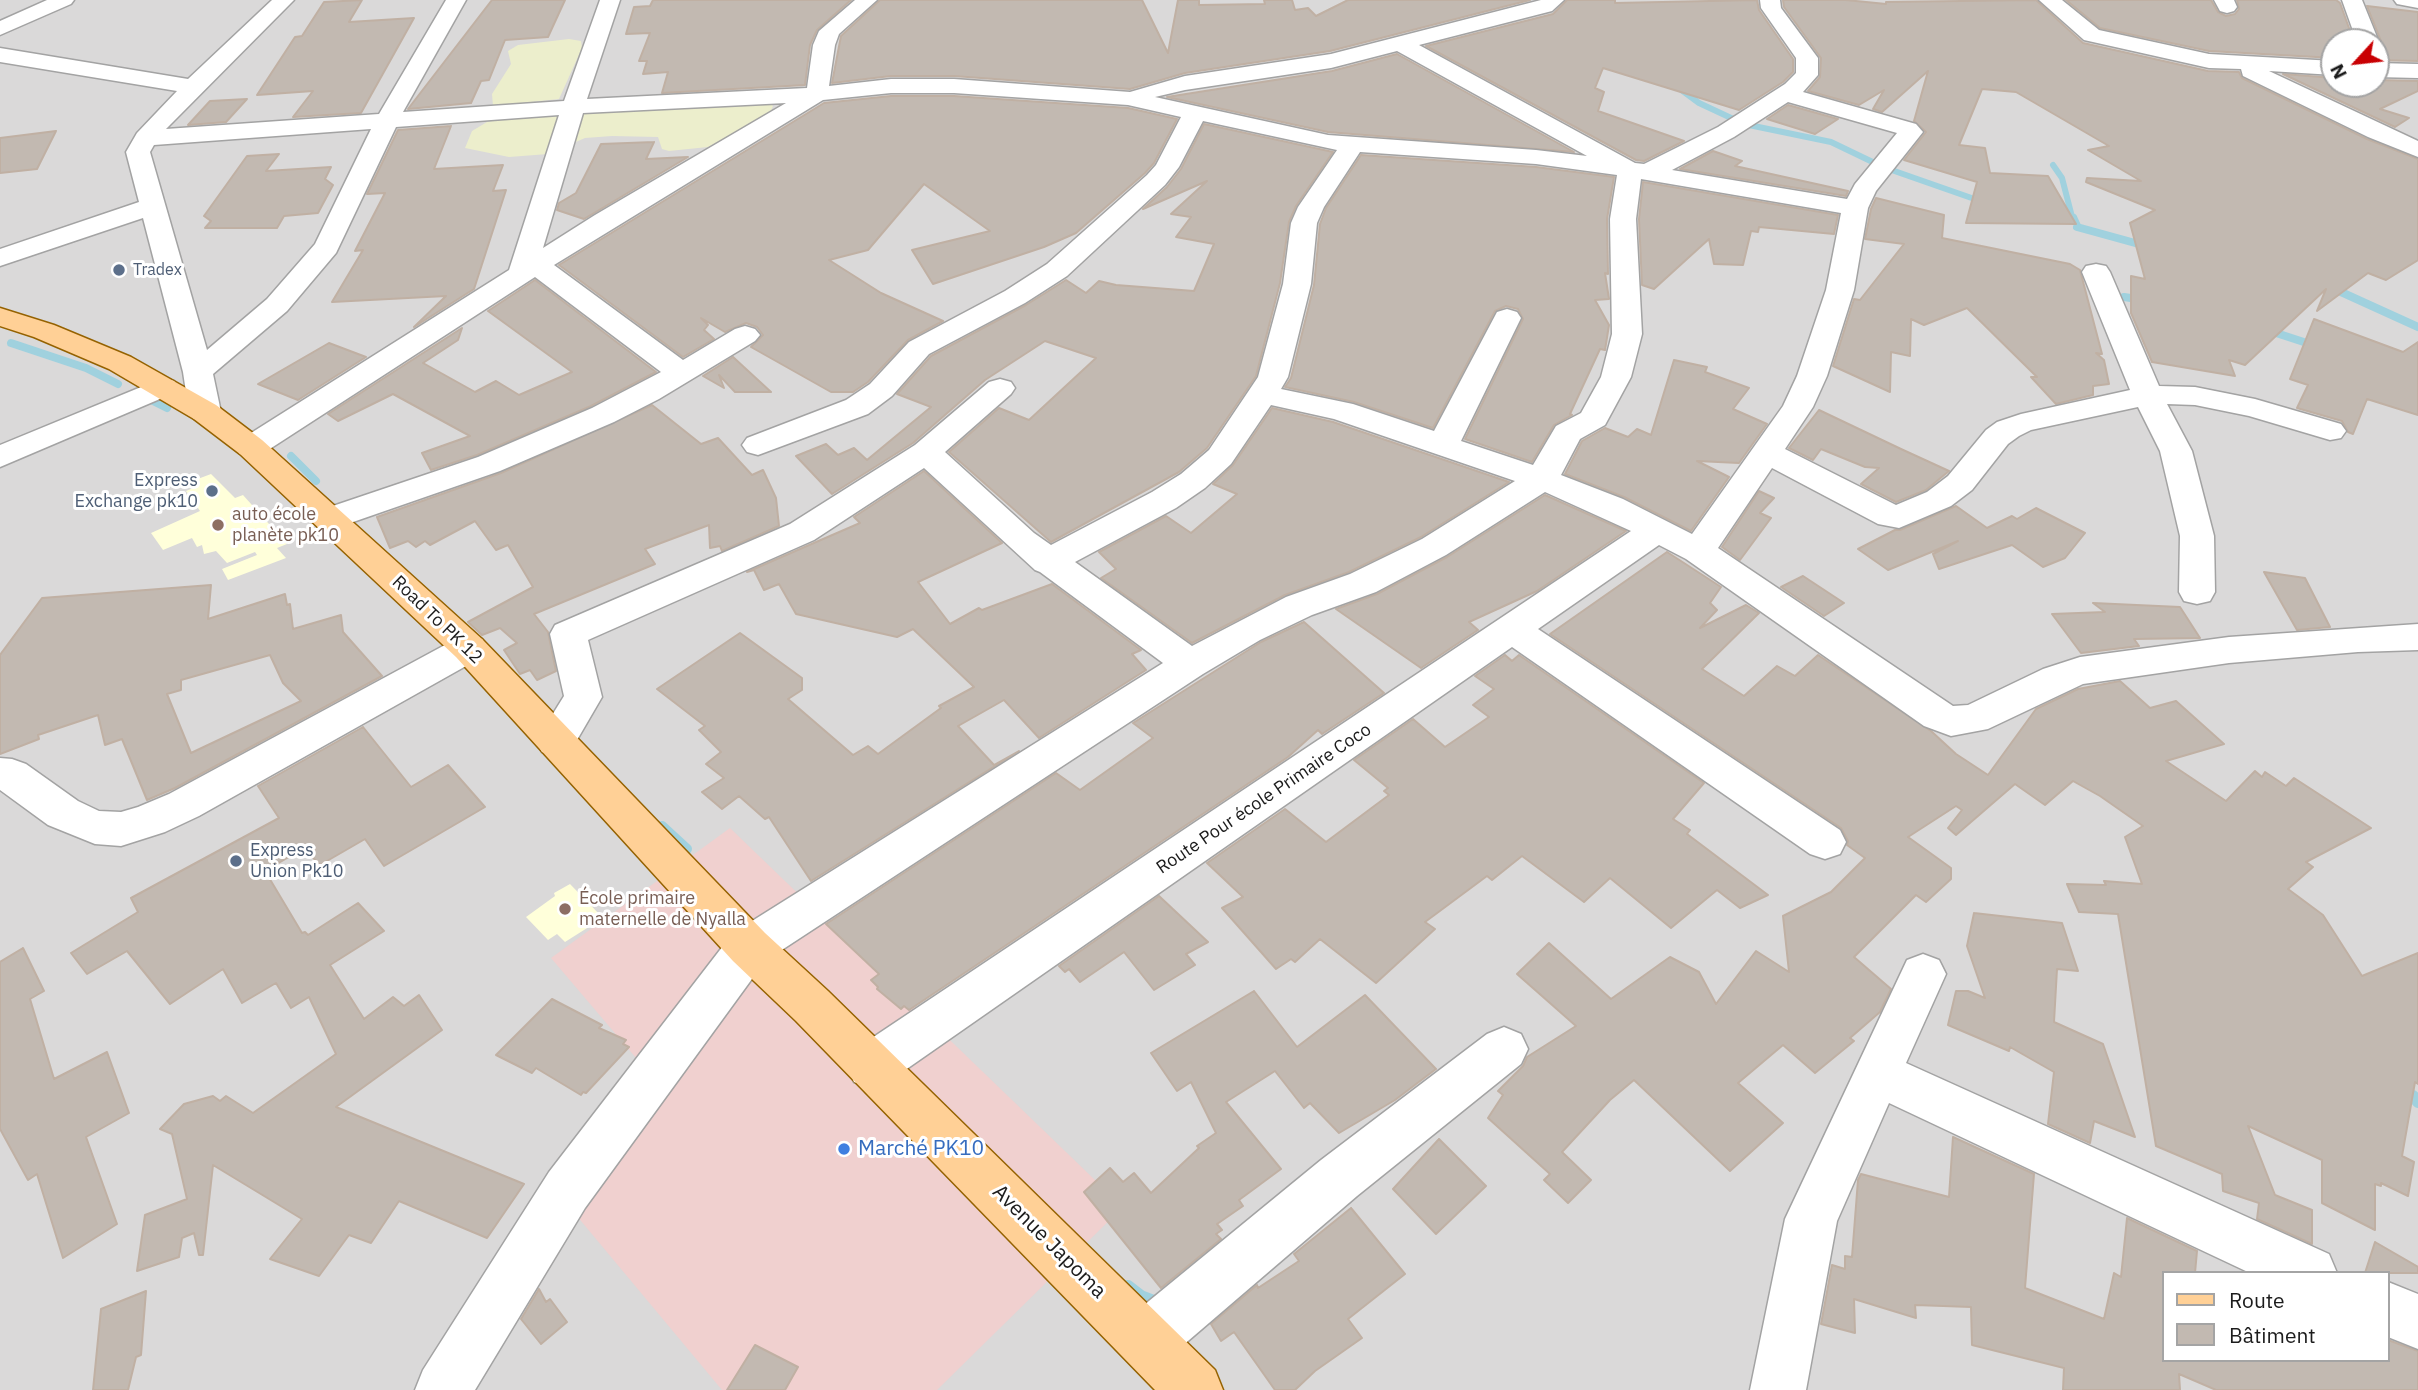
<!DOCTYPE html>
<meta charset="utf-8">
<style>
body{margin:0}
#map{position:relative;width:2418px;height:1390px;overflow:hidden;background:#eeeae1;font-family:"IBM Plex Sans",sans-serif}
canvas{display:block}
.legend{position:absolute;left:2162px;top:1271px;width:228px;height:91px;box-sizing:border-box;background:#fff;border:2px solid #a4a4a4;margin:0;padding:9px 12px;list-style:none;font-size:21px;color:#1c1c1c}
.legend li{display:flex;align-items:center;gap:14px;height:35px}
.legend b{width:35px;border:2px solid #a4a4a4}
.north{position:absolute;left:2320px;top:28px;width:70px;height:70px;box-sizing:border-box;background:#fff;border:2px solid #a4a4a4;border-radius:50%;rotate:243deg;font-size:19px;font-weight:700;line-height:28px;text-align:center;color:#1c1c1c}
.north::after{content:'';display:block;margin:auto;width:24px;height:32px;background:#c90003;clip-path:polygon(50% 0,100% 100%,50% 72%,0 100%)}
</style>
<div id="map">
<canvas width="2418" height="1390"></canvas>
<ul class="legend">
<li><b style="height:9px;background:#ffd096"></b>Route</li>
<li><b style="height:19px;background:#c2b9b1"></b>Bâtiment</li>
</ul>
<div class="north">N</div>
</div>
<script>
const g = document.querySelector('canvas').getContext('2d');
g.lineJoin = 'round';
function fillPath(path, color) { g.fillStyle = color; g.fill(path, 'evenodd'); }
const shape = rows => new Path2D(rows.map(r => 'M' + r).join(''));
function trace(path, color, width, dash) { g.strokeStyle = color; g.lineWidth = width; g.lineCap = dash ? 'butt' : 'round'; g.setLineDash(dash || []); g.stroke(path); }
function write(font, color, halo, rows, align = 'center') {
  g.font = font + ' "IBM Plex Sans",sans-serif'; g.lineWidth = 6; g.setLineDash([]); g.textBaseline = 'middle'; g.strokeStyle = halo; g.fillStyle = color; for (const [text, x, y, turn = 0] of rows) {
    g.save(); g.translate(x, y); g.rotate((+turn || 0) * Math.PI / 180); g.textAlign = isNaN(turn) ? turn : align; if (halo) g.strokeText(text, 0, 0); g.fillText(text, 0, 0); g.restore();
  }
}
fillPath(shape([
 [0,0,2418,0,2418,1390,0,1390],
 [2334,42,2376,42,2376,84,2334,84],
 [2164,1273,2388,1273,2388,1360,2164,1360]
]), '#dad9d9');
fillPath(shape([
 [730,828,1123,1207,937,1390,722,1390,576,1215,665,1092,551,958]
]), '#f0d0cf');
fillPath(shape([
 [211,474,235,498,243,495,287,544,277,548,286,558,228,580,222,569,257,555,255,552,227,563,216,551,204,554,202,545,197,547,192,538,163,550,151,533,200,511,186,491,198,486,195,480],
 [570,884,603,918,565,942,557,934,548,940,526,917,555,896,554,893]
]), '#ffffda');
fillPath(shape([
 [569,39,581,41,582,48,559,99,493,106,492,94,511,64,508,51,518,45],
 [769,102,773,106,770,113,708,147,669,151,662,149,658,137,612,136,585,138,548,154,509,157,465,148,472,131,487,122,528,114,601,113,628,107]
]), '#eceecc');
trace(shape([
 [1676,86,1699,103,1744,124,1831,142,1883,167,1983,202],
 [2053,165,2062,178,2071,213],
 [2060,207,2074,217,2079,228]
]), '#a0d1de', 6);
trace(shape([
 [2077,227,2146,246],
 [2330,287,2418,327],
 [2124,297,2144,300],
 [2267,330,2316,346],
 [11,343,86,368,118,384],
 [149,399,167,408],
 [291,456,316,481]
]), '#a0d1de', 8);
trace(shape([
 [662,826,687,849]
]), '#a0d1de', 10);
trace(shape([
 [2413,1096,2418,1102],
 [1128,1286,1141,1296,1159,1303]
]), '#a0d1de', 12);
const building = shape([
 [362,0,349,22,414,18,361,113,293,117,313,91,257,95,295,37,302,36,324,2,362,0],
 [492,0,565,0,548,37,505,40,489,80,481,81,471,103,408,109,492,0],
 [653,0,851,0,817,30,810,45,805,85,662,93,668,72,643,74,647,61,639,61,650,33,626,34,634,7,650,6,653,0],
 [880,0,1142,0,1168,53,1178,0,1199,0,1199,5,1265,4,1264,0,1292,0,1295,10,1308,8,1316,16,1348,0,1530,0,1330,51,1185,73,1130,89,954,76,891,76,832,83,841,36,880,0],
 [1567,0,1615,0,1615,3,1757,0,1759,10,1793,59,1793,72,1783,82,1739,110,1603,68,1595,88,1604,92,1598,111,1684,141,1644,161,1636,160,1426,46,1553,14,1567,0],
 [1783,0,1846,0,1886,4,1886,2,2036,0,2083,43,2208,71,2239,72,2242,78,2367,139,2418,159,2418,260,2386,280,2368,273,2317,311,2326,289,2245,365,2229,360,2235,376,2152,362,2131,313,2131,276,2145,279,2130,223,2155,210,2086,182,2087,178,2141,181,2088,150,2109,146,2016,92,1982,89,1959,145,1985,148,1990,173,2048,176,2076,224,1966,223,1977,182,1904,160,1926,132,1914,121,1928,71,1882,112,1873,109,1884,90,1859,105,1808,91,1820,77,1821,58,1784,7,1783,0],
 [2066,0,2211,0,2218,12,2226,16,2235,14,2239,9,2237,0,2336,0,2340,3,2354,42,2334,42,2334,58,2209,51,2100,28,2066,0],
 [2367,6,2418,12,2418,61,2376,60,2376,49,2381,41,2367,6],
 [1397,54,1574,152,1328,132,1167,97,1332,71,1397,54],
 [2283,74,2334,78,2334,84,2376,84,2376,80,2418,81,2418,91,2380,109,2409,118,2395,127,2283,74],
 [891,96,954,96,1128,108,1177,119,1154,163,1145,173,1076,233,1044,247,933,284,912,250,990,231,924,184,868,250,829,260,881,293,943,321,908,340,868,382,853,392,831,392,751,347,763,335,757,327,746,323,725,332,701,318,708,325,704,330,714,339,683,357,559,265,824,103,891,96],
 [247,99,226,122,188,125,210,101,247,99],
 [1788,105,1838,119,1815,134,1767,119,1788,105],
 [1204,124,1333,152,1296,206,1289,222,1280,283,1256,376,1207,448,1179,472,1051,542,949,452,999,408,1029,420,1096,358,1045,341,985,380,913,443,832,494,796,456,826,444,838,455,854,448,867,460,931,407,897,394,931,356,1026,305,1066,280,1086,293,1099,281,1116,285,1194,291,1214,244,1176,237,1191,217,1171,214,1207,181,1143,209,1167,187,1181,169,1204,124],
 [451,126,434,169,503,165,493,191,506,190,474,289,414,327,446,296,332,302,363,250,355,251,385,193,367,194,398,130,451,126],
 [56,131,37,169,0,173,0,138,56,131],
 [654,142,646,159,688,157,584,219,557,210,559,203,576,193,601,144,654,142],
 [1713,151,1742,161,1735,166,1848,191,1846,196,1680,169,1713,151],
 [279,154,266,171,331,167,325,179,333,185,318,213,284,216,277,228,205,228,211,221,204,216,247,156,279,154],
 [1361,155,1536,167,1614,177,1607,219,1608,274,1605,273,1609,299,1595,300,1609,325,1605,350,1600,349,1570,414,1572,415,1554,425,1532,462,1465,439,1523,319,1518,309,1506,306,1495,311,1433,428,1354,402,1285,387,1291,378,1314,285,1320,224,1326,208,1361,155],
 [1643,182,1838,215,1834,234,1759,227,1758,232,1751,231,1743,265,1714,264,1709,239,1654,289,1642,285,1639,219,1643,182],
 [1876,198,1944,215,1942,238,2070,264,2080,270,2102,354,2096,353,2104,360,2109,384,2093,386,2093,395,2056,404,2031,377,2037,377,1967,308,1924,325,1911,319,1910,356,1891,352,1890,392,1833,366,1854,299,1860,300,1904,244,1865,239,1871,209,1876,198],
 [535,280,656,372,591,406,477,455,431,470,422,453,470,436,393,394,338,421,328,414,462,328,458,340,423,363,475,392,496,381,519,395,572,372,488,311,535,280],
 [2314,319,2403,352,2418,342,2418,415,2367,399,2353,434,2348,432,2342,421,2297,408,2308,385,2290,379,2314,319],
 [329,343,366,357,298,400,258,384,329,343],
 [733,357,771,392,735,392,719,375,724,388,703,376,733,357],
 [1674,360,1707,367,1705,372,1749,388,1733,409,1767,424,1739,463,1697,461,1729,477,1691,531,1624,497,1565,474,1582,441,1605,428,1628,437,1637,429,1651,435,1674,360],
 [652,405,701,444,718,438,752,475,763,470,776,498,779,526,722,551,720,546,710,548,709,525,645,549,655,564,534,614,548,632,556,671,537,680,530,670,520,674,504,650,517,643,500,628,482,635,468,622,533,587,508,545,496,550,475,521,430,545,425,541,416,547,408,541,390,548,377,517,501,473,652,405],
 [1272,408,1333,422,1509,482,1421,537,1349,572,1285,595,1192,643,1101,578,1116,569,1099,552,1166,516,1191,533,1237,494,1213,484,1233,465,1272,408],
 [1819,410,1901,449,1949,471,1926,490,1896,502,1861,484,1879,468,1865,467,1821,449,1813,460,1789,448,1819,410],
 [924,471,1002,543,918,582,950,624,979,608,982,610,1052,584,1141,650,1132,654,1146,670,1039,738,1004,700,958,726,994,765,1019,751,811,881,769,817,765,819,739,796,722,809,702,792,724,778,706,764,721,752,699,730,705,726,657,689,740,633,802,678,802,690,788,699,853,755,868,746,878,754,941,708,939,706,974,687,913,629,897,637,796,614,779,584,764,590,754,570,747,572,860,523,854,517,924,471],
 [1759,491,1774,498,1760,513,1771,518,1740,560,1722,547,1759,491],
 [1545,495,1626,531,1537,591,1469,622,1478,630,1421,668,1336,609,1377,594,1447,557,1545,495],
 [1956,506,1987,528,2012,516,2017,519,2036,508,2085,533,2065,558,2043,567,2012,545,1939,569,1933,554,1958,541,1888,570,1858,549,1895,530,1900,530,1956,506],
 [1667,552,1721,587,1710,603,1717,610,1700,628,1746,605,1759,613,1702,669,1744,696,1777,666,1795,676,1818,655,1931,731,1956,754,1988,775,2036,709,2078,689,2120,681,2150,708,2176,701,2224,744,2166,761,2226,801,2255,771,2262,777,2265,772,2286,786,2294,778,2371,828,2306,862,2313,867,2288,889,2323,915,2362,976,2418,953,2418,1084,2415,1082,2402,1156,2414,1162,2408,1196,2381,1183,2381,1186,2375,1184,2375,1230,2322,1203,2322,1160,2248,1126,2275,1195,2312,1210,2312,1244,2257,1219,2259,1203,2223,1191,2222,1174,2156,1146,2118,914,2079,912,2067,884,2106,885,2104,881,2142,884,2125,837,2143,826,2100,796,2073,781,2045,805,2015,784,1956,835,1948,828,1962,810,1956,806,1908,837,1951,868,1951,879,1926,902,1916,895,1854,957,1891,989,1880,1012,1850,1038,1854,1041,1815,1073,1783,1045,1738,1083,1783,1123,1730,1171,1634,1080,1610,1100,1562,1152,1591,1180,1568,1203,1544,1180,1550,1174,1488,1118,1503,1095,1498,1091,1523,1066,1527,1057,1576,1026,1517,974,1549,943,1611,999,1670,957,1699,972,1716,1004,1756,951,1789,972,1783,916,1831,892,1865,858,1847,845,1848,841,1841,828,1550,634,1667,552],
 [2264,572,2305,578,2330,627,2297,630,2264,572],
 [1803,576,1844,603,1824,616,1781,587,1803,576],
 [211,585,208,619,285,594,287,605,290,604,293,629,341,615,343,632,382,676,175,788,147,800,122,739,105,745,98,715,38,735,39,739,0,754,0,655,42,598,211,585],
 [270,655,283,683,301,701,191,753,167,694,181,690,181,680,270,655],
 [2093,603,2180,607,2200,638,2134,639,2139,646,2081,653,2052,614,2105,612,2093,603],
 [1304,622,1384,693,1322,734,1318,730,1288,757,909,1010,904,1006,901,1009,877,989,878,987,871,980,879,974,826,924,1056,773,1080,790,1153,738,1133,723,1261,642,1304,622],
 [1505,655,1512,661,1519,655,1704,783,1673,819,1690,830,1687,834,1768,895,1740,908,1717,890,1671,928,1610,878,1584,902,1522,856,1492,880,1487,876,1425,922,1435,929,1376,983,1320,939,1295,962,1291,959,1276,969,1222,908,1243,897,1207,863,1285,809,1326,842,1389,795,1384,791,1388,788,1354,760,1413,719,1445,747,1489,717,1473,705,1494,689,1475,676,1505,655],
 [363,727,411,787,448,765,485,807,384,866,365,839,320,865,304,848,265,871,302,933,305,932,308,935,358,903,384,931,330,965,364,1019,393,997,404,1006,419,995,442,1030,336,1107,524,1184,487,1238,399,1201,371,1243,349,1235,319,1276,270,1259,302,1219,213,1165,203,1255,199,1255,194,1233,182,1238,179,1257,137,1271,145,1215,187,1199,172,1134,160,1129,184,1104,213,1096,220,1101,226,1096,253,1113,336,1054,309,997,291,1008,276,983,242,1003,223,969,170,1004,127,951,87,974,71,953,138,912,131,898,279,818,258,786,363,727],
 [1159,896,1208,942,1186,954,1195,965,1154,990,1124,952,1080,982,1069,969,1065,972,1059,966,1159,896],
 [1974,913,2062,923,2078,971,2057,969,2054,1022,2103,1044,2135,1137,2094,1121,2090,1143,2048,1124,2054,1072,2010,1047,2009,1051,1948,1025,1956,991,1968,991,1985,998,1967,946,1974,913],
 [23,948,44,991,30,999,54,1079,107,1052,129,1113,86,1137,117,1224,63,1258,37,1174,28,1180,0,1129,0,962,23,948],
 [1254,991,1297,1047,1365,995,1436,1069,1395,1100,1339,1133,1310,1103,1304,1108,1275,1071,1226,1102,1281,1169,1239,1200,1243,1206,1217,1224,1222,1230,1216,1234,1221,1239,1161,1288,1084,1192,1110,1168,1123,1182,1134,1173,1151,1193,1199,1148,1197,1146,1216,1133,1191,1082,1177,1091,1151,1053,1254,991],
 [552,999,602,1025,599,1028,626,1040,623,1044,629,1047,586,1093,583,1092,581,1095,536,1068,532,1073,496,1055,552,999],
 [1953,1137,2034,1174,2025,1288,2104,1319,2114,1273,2121,1277,2127,1218,2197,1251,2195,1273,2164,1273,2164,1360,2388,1360,2388,1340,2418,1351,2418,1390,2216,1390,2179,1374,2180,1390,2063,1390,2064,1368,1972,1345,1971,1307,1915,1305,1916,1318,1854,1299,1855,1333,1821,1324,1832,1265,1845,1269,1845,1256,1852,1257,1858,1180,1861,1174,1949,1197,1953,1137],
 [1439,1139,1486,1186,1436,1234,1393,1189,1439,1139],
 [1351,1208,1405,1274,1348,1319,1362,1338,1315,1371,1295,1390,1275,1390,1234,1332,1221,1341,1211,1324,1257,1285,1258,1288,1299,1261,1294,1254,1351,1208],
 [2375,1242,2418,1267,2418,1273,2365,1273,2375,1242],
 [539,1289,546,1302,550,1299,567,1322,541,1344,521,1319,539,1289],
 [146,1291,141,1355,136,1357,128,1390,93,1390,101,1309,146,1291],
 [755,1345,798,1367,785,1390,727,1390,755,1345]
]);
fillPath(building, '#c2b9b1');
trace(building, '#c0b0a3', 2);
const minor = shape([
 [47,0,74,0,71,4,0,35,0,21,47,0],
 [272,0,294,0,166,129,379,114,446,0,466,0,403,112,564,101,600,0,620,0,587,99,807,88,813,45,819,31,855,0,877,0,839,34,835,45,829,86,891,79,954,79,1130,92,1185,76,1331,54,1541,0,1564,0,1552,11,1419,45,1635,163,1644,164,1718,127,1785,84,1796,73,1796,58,1761,8,1760,0,1780,0,1781,8,1818,58,1818,75,1803,92,1916,124,1923,132,1876,191,1868,208,1854,290,1827,376,1813,407,1785,449,1896,505,1927,492,1948,476,1986,430,1997,422,2021,414,2130,390,2082,272,2086,266,2096,264,2106,266,2110,272,2159,386,2195,387,2255,399,2341,424,2346,431,2341,438,2330,440,2249,416,2195,405,2167,404,2192,451,2214,536,2215,592,2210,601,2197,604,2184,601,2179,592,2180,536,2160,451,2138,407,2031,430,2019,436,2008,444,1972,490,1951,506,1899,528,1878,524,1772,468,1718,548,1953,706,1968,705,2043,669,2080,657,2229,637,2418,624,2418,650,2358,652,2229,663,2083,684,1988,729,1951,736,1924,726,1686,559,1659,545,1538,629,1840,830,1846,842,1840,854,1825,859,1810,854,1512,647,888,1082,871,1088,854,1082,847,1066,854,1050,1631,531,1545,492,1446,555,1376,592,1312,615,1260,640,1203,674,765,961,585,1208,475,1390,415,1390,423,1370,549,1172,733,933,1163,663,1040,572,1035,570,924,468,814,540,588,640,602,697,570,752,556,756,542,752,536,741,564,696,550,634,555,625,790,524,915,445,989,382,1000,379,1011,382,1015,388,1011,394,945,452,1034,533,1051,545,1152,492,1181,474,1209,450,1258,377,1283,284,1291,223,1298,207,1337,150,1203,121,1179,167,1165,185,1067,276,1025,303,929,354,892,396,868,414,758,455,747,452,742,445,747,438,846,400,870,384,909,342,1005,291,1047,264,1147,175,1156,165,1181,117,1128,105,954,93,891,93,823,100,554,265,683,360,735,329,745,326,755,329,760,335,755,341,659,399,614,422,500,471,330,530,318,527,313,519,318,511,478,457,592,408,661,372,535,277,262,454,251,457,240,454,235,447,240,440,509,270,559,115,396,127,336,253,287,311,213,374,221,412,216,419,205,421,194,419,189,412,183,372,143,218,0,266,0,249,139,202,126,152,137,133,177,91,0,62,0,48,188,79,272,0],
 [1397,51,1587,156,1536,150,1328,135,1155,97,1185,90,1331,68,1397,51],
 [1788,102,1897,133,1855,184,1847,199,1672,170,1734,137,1788,102],
 [786,103,595,215,543,248,583,113,786,103],
 [371,129,315,244,267,299,207,350,150,152,154,145,371,129],
 [1360,152,1536,164,1617,175,1610,219,1612,334,1601,377,1581,413,1556,426,1533,465,1461,441,1521,318,1517,312,1507,309,1497,312,1434,431,1353,404,1281,389,1288,377,1311,284,1317,223,1324,207,1360,152],
 [1641,179,1841,213,1826,290,1797,376,1783,406,1692,534,1623,499,1561,475,1580,439,1605,425,1631,377,1642,334,1636,219,1641,179],
 [1271,405,1334,419,1515,481,1422,539,1350,574,1286,597,1192,646,1075,562,1176,508,1205,488,1231,464,1271,405],
 [2039,0,2062,0,2099,30,2209,54,2334,61,2334,75,2269,71,2418,141,2418,157,2368,137,2243,76,2241,69,2209,68,2084,40,2039,0],
 [2214,0,2234,0,2237,7,2234,11,2227,13,2220,11,2214,0],
 [2342,0,2362,0,2379,42,2376,46,2376,42,2357,42,2342,0],
 [2394,0,2418,0,2418,8,2397,4,2394,0],
 [2376,63,2418,64,2418,78,2376,77,2376,63],
 [163,378,174,381,178,387,174,393,0,467,0,445,163,378],
 [469,635,482,639,488,648,482,657,199,816,165,832,121,846,95,844,48,825,0,790,0,758,12,759,26,764,78,801,99,811,121,812,138,807,169,794,456,639,469,635],
 [1923,954,1939,960,1946,974,1906,1063,2329,1254,2337,1273,2250,1273,1889,1103,1837,1221,1806,1390,1750,1390,1785,1219,1907,960,1923,954],
 [1504,1027,1521,1034,1528,1049,1521,1064,1357,1196,1167,1359,1147,1367,1127,1359,1119,1339,1127,1319,1321,1160,1487,1034,1504,1027],
 [2388,1282,2418,1294,2418,1349,2388,1337,2388,1282]
]);
const major = shape([
 [0,308,54,325,131,357,216,405,262,440,482,639,765,933,828,991,1215,1370,1223,1390,1155,1390,796,1021,733,961,456,657,240,454,194,419,109,369,34,337,0,326,0,308]
]);
trace(minor, '#a3a3a3', 3);
trace(major, '#956200', 3);
fillPath(minor, '#fff');
fillPath(major, '#ffd096');
for (const [x, y, r, color] of [
 [119,270,7,"#5c6f8a"],
 [212,491,7,"#5c6f8a"],
 [218,525,7,"#8d6e63"],
 [236,861,7,"#5c6f8a"],
 [565,909,7,"#8d6e63"],
 [844,1149,7,"#3f7fe0"]
]) { const dot = new Path2D(); dot.arc(x, y, r, 0, 2 * Math.PI); g.fillStyle = color; g.fill(dot); trace(dot, '#fff', 2.5); }
write('16px', '#4e5e75', '#fff', [
 ["Tradex",133,270]
], 'left');
write('18px', '#4e5e75', '#fff', [
 ["Express",198,481],
 ["Exchange pk10",198,502],
 ["Express",250,851,"left"],
 ["Union Pk10",250,872,"left"]
], 'right');
write('18px', '#785e54', '#fff', [
 ["auto école",232,515],
 ["planète pk10",232,536],
 ["École primaire",579,899],
 ["maternelle de Nyalla",579,920]
], 'left');
write('18px', '#1c1c1c', '#fff', [
 ["Road To PK 12",437,620,44],
 ["Route Pour école Primaire Coco",1264,799,-34]
]);
write('21px', '#366cbe', '#fff', [
 ["Marché PK10",858,1149]
], 'left');
write('21px', '#1c1c1c', '#fff', [
 ["Avenue Japoma",1049,1242,45]
]);
</script>
